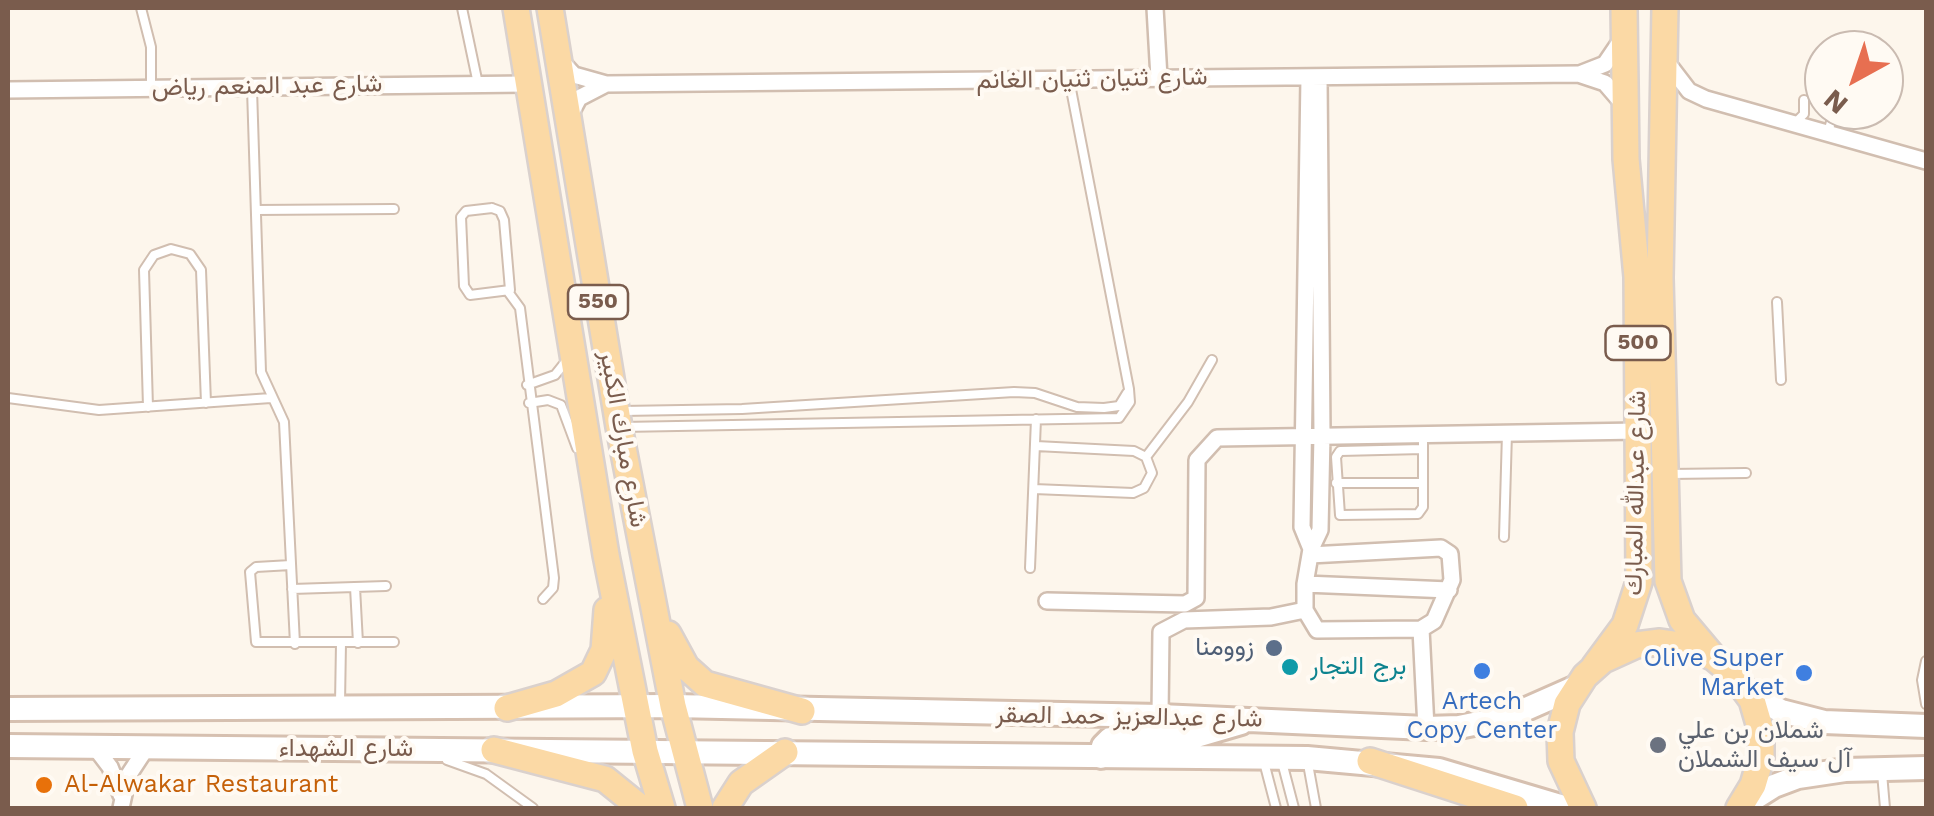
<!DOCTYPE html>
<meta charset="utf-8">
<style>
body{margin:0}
#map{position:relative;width:1934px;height:816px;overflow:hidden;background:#fdf6ec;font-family:"Work Sans",sans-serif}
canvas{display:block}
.frame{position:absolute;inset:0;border:10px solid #7a5c4d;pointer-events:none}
.north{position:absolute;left:1804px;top:30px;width:100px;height:100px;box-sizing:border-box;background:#fffaf3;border:2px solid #cabbb1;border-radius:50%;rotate:220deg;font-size:28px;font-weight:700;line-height:40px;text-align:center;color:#7a5c4d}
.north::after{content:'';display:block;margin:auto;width:35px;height:45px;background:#e76f51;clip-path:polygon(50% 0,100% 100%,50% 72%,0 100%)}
</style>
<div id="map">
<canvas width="1934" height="816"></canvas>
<div class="frame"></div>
<div class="north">N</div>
</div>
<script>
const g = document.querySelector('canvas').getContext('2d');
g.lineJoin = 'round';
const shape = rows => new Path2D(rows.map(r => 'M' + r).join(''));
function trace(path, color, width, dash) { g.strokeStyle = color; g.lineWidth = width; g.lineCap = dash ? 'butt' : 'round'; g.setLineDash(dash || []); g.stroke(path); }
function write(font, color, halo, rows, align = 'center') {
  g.font = font + ' "Work Sans",Vazirmatn,sans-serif'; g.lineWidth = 8; g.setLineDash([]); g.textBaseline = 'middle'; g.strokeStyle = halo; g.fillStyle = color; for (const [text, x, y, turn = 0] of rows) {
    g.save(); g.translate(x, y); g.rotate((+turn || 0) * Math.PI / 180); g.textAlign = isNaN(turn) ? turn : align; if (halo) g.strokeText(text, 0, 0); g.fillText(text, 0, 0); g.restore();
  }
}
const service = shape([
 [141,8,151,47,151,87],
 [462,8,478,84],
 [252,89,261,372,284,422,295,644],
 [1795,123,1804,114,1804,100],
 [1828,133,1832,118,1846,113],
 [492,208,500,211,504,220,510,290,470,295,464,286,461,217,466,211,492,208],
 [256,210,394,209],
 [509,293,520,308,554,578,553,588,543,599],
 [1777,302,1781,380],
 [527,385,555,375,567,360],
 [8,398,99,410,271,398],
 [529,403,548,400,561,405,577,448],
 [148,407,144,270,154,255,171,249,190,254,201,270,206,403],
 [622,411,742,409,1014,392,1035,393,1077,407,1104,408,1119,406,1127,393],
 [622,427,1119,418,1130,402,1129,389,1069,79],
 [1423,435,1423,507,1418,514,1340,515,1336,457,1340,451,1423,449],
 [1146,457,1188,402,1212,360],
 [1670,474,1746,473],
 [1336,483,1423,483],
 [1034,489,1133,493,1144,488,1152,473,1146,457,1134,451,1036,446],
 [1504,537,1507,433],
 [291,565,256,567,250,572,256,642,394,642],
 [1030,568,1036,419],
 [355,587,358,643],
 [292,589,386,586],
 [1926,661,1922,680,1926,704],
 [340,703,341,643],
 [447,760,486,774,533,808],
 [1264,762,1276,808],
 [1282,762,1294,808],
 [1308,764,1316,808],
 [1882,773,1885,808]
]);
const minor = shape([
 [1155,8,1159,78],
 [1666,61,1689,91,1706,99,1926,161],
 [562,62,574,75,606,84,1578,74,1605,83,1624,105],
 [1582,73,1605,64,1620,42],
 [1309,77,1302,527,1311,549,1320,530,1322,435,1319,77],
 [8,90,526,84],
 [570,115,579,98,606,84],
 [1310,555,1441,548,1450,554,1452,580,1434,621,1421,629,1317,630,1305,610,1305,584,1311,549],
 [1305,584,1449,590],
 [1047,601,1185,604,1196,598,1197,460,1217,438,1639,431],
 [1421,629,1426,728],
 [1160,716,1161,632,1184,620,1271,617,1305,610],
 [94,746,110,767,121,795],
 [121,808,128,776,147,747]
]);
const secondary = shape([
 [1747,691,1781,711,1824,722,1926,726],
 [8,709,673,706,1160,716,1426,728,1459,727,1508,717,1576,687],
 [8,746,1307,758,1439,770,1567,808],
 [1101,757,1103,746,1110,739,1193,737,1241,723],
 [1739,808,1774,786,1798,777,1845,770,1926,768]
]);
const primary = shape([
 [516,8,606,555,645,751,662,808],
 [550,8,619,427,673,706,700,808],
 [1665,8,1660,278,1668,581,1682,620,1714,658],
 [668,634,686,667,705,684,802,711],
 [1594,667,1625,625,1639,582,1637,277,1626,159,1624,8],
 [507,708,556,694,593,673,604,650,607,610],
 [494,750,605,779,641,808],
 [1370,761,1515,808],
 [725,808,741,783,785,752],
 [1583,808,1561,761,1560,732,1567,704,1585,676,1603,660,1636,645,1660,642,1688,646,1714,658,1732,673,1752,700,1761,731,1761,758,1753,785,1739,808]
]);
trace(service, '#d1beb0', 12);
trace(minor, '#d1beb0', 20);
trace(secondary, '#d6c0b0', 28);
trace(primary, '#dad1cd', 30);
trace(service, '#fff', 8);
trace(minor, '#fff', 15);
trace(secondary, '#fff', 22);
trace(primary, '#fbd9a5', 25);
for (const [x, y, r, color] of [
 [1274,648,10,"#5c6f8a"],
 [1290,667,10,"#0f9aa8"],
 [1482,671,10,"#3f7fe0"],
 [1804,673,10,"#3f7fe0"],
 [1658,745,10,"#6b7280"],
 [44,785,10,"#e8710a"]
]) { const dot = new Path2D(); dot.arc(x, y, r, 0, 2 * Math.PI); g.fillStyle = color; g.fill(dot); trace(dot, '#fffaf3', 4); }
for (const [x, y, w] of [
 [598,302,60],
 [1638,343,65]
]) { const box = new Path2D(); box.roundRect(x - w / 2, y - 17, w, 34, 8); g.fillStyle = '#fffaf3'; g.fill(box); trace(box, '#7a5c4d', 2.5); }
write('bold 22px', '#7a5c4d', null, [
 ["550",598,302],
 ["500",1638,343]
]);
write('25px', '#7a5c4d', '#fffaf3', [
 ["شارع ثنيان ثنيان الغانم",1092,79,-1],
 ["شارع عبد المنعم رياض",267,86,-1],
 ["شارع مبارك الكبير",623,439,80],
 ["شارع عبدالله المبارك",1636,493,-89],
 ["شارع عبدالعزيز حمد الصقر",1129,717,1],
 ["شارع الشهداء",346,749]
]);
write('25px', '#4e5e75', '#fffaf3', [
 ["زوومنا",1254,648]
], 'right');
write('25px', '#366cbe', '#fffaf3', [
 ["Olive Super",1784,659],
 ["Market",1784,688],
 ["Artech",1482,702,"center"],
 ["Copy Center",1482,731,"center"]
], 'right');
write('25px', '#0d838f', '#fffaf3', [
 ["برج التجار",1310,667]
], 'left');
write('25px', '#5b616d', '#fffaf3', [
 ["شملان بن علي",1678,731],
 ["آل سيف الشملان",1678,760]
], 'left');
write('25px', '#c56008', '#fffaf3', [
 ["Al-Alwakar Restaurant",64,785]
], 'left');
</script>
